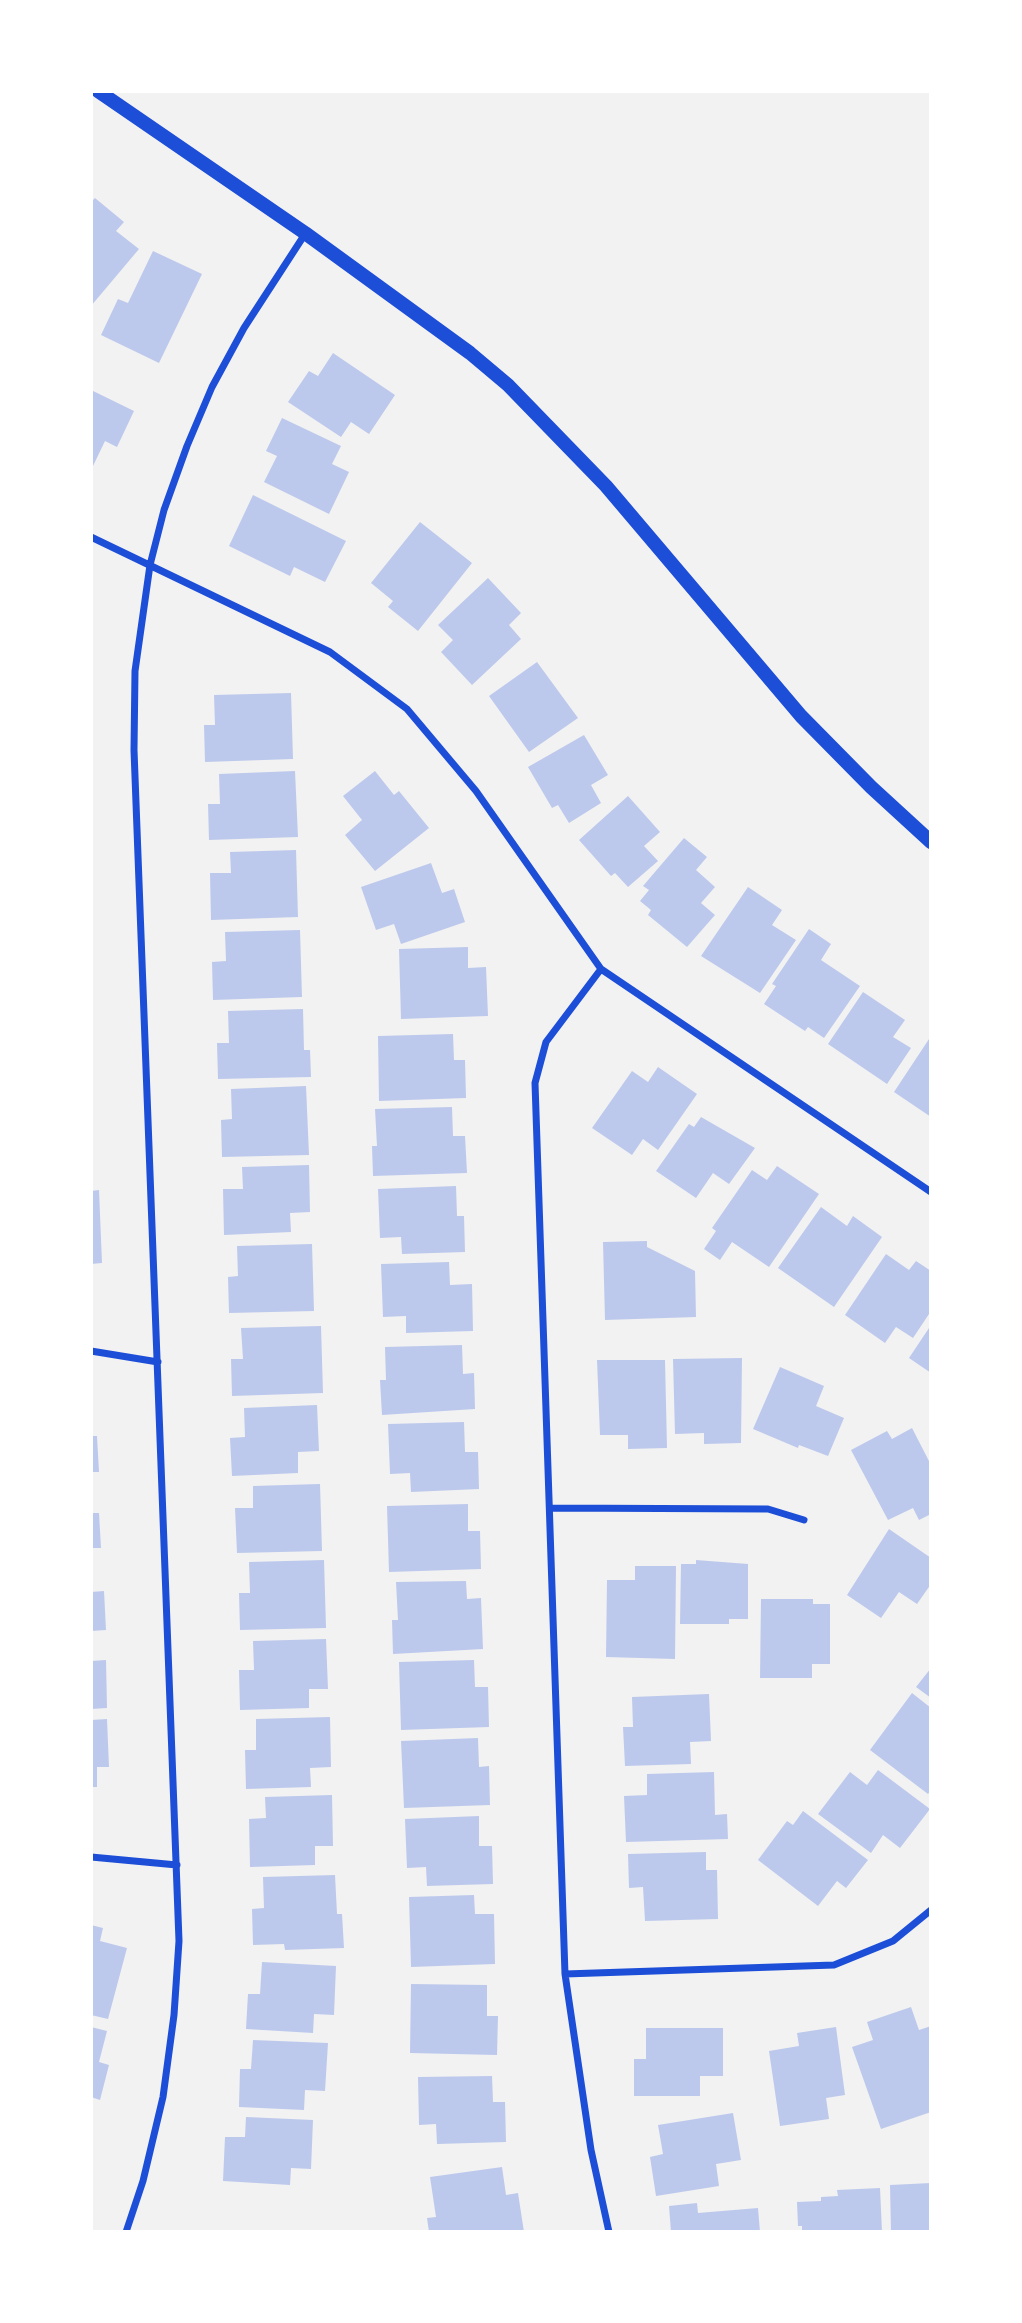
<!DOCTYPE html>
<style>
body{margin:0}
#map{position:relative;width:1022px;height:2323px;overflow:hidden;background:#f2f2f2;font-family:Cabin,sans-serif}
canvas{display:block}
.frame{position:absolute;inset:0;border:93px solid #fff;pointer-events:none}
</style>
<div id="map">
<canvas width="1022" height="2323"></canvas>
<div class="frame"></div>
</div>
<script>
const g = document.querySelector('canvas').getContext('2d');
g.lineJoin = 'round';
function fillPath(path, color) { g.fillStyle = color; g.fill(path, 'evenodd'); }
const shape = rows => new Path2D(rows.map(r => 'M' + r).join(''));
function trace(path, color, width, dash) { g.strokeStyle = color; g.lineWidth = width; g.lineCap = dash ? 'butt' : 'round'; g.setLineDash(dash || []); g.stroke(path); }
fillPath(shape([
 [95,198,124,222,116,231,139,249,91,306,91,202],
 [153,251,202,274,159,363,101,335,118,299,128,303],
 [333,353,395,395,369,434,351,422,341,437,288,402,309,371,318,376],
 [91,390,134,411,117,447,105,441,93,466],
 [282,418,341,446,332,464,349,472,329,514,264,482,277,456,266,451],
 [253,495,346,541,325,582,294,567,290,576,229,546],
 [420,522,472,563,418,631,388,607,393,601,371,583],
 [488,578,521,613,509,625,521,639,472,685,441,652,453,640,438,625],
 [537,662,578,718,529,752,489,696],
 [291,693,293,759,205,762,204,725,215,725,214,695],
 [584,735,608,775,591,785,601,803,569,823,558,805,552,808,528,767],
 [295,771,298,837,209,840,208,804,220,804,219,774],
 [375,771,394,795,399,791,429,828,375,871,345,835,362,820,343,796],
 [628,796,660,832,644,846,658,861,628,887,615,873,611,876,579,840],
 [684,838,707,857,696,870,715,887,701,903,715,915,687,947,648,915,651,910,640,901,649,890,643,886],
 [296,850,298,917,211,920,210,873,231,873,230,852],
 [431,863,442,893,454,889,465,922,401,944,394,924,376,930,361,887],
 [748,887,782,910,772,925,796,940,760,993,701,956],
 [809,929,831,944,821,960,860,986,824,1038,808,1027,805,1031,764,1004,776,986,772,984],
 [300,930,302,997,213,1000,212,962,226,961,225,932],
 [468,947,468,968,486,967,488,1016,401,1019,399,949],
 [863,992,905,1020,893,1037,911,1048,887,1084,828,1044],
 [303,1009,304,1050,310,1050,311,1077,218,1079,217,1043,229,1043,228,1011],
 [453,1034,454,1060,465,1060,466,1098,379,1101,378,1036],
 [931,1036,931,1117,894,1092],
 [658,1067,697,1094,658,1150,643,1139,632,1155,592,1128,632,1071,648,1082],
 [306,1086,309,1155,222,1157,221,1120,232,1119,231,1089],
 [452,1107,453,1136,465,1136,467,1173,373,1176,372,1146,377,1146,375,1109],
 [701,1117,755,1148,729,1184,713,1173,696,1198,656,1171,689,1124,694,1127],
 [309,1165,310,1212,290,1213,291,1232,224,1235,223,1189,243,1189,242,1167],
 [777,1166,819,1194,769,1267,732,1242,720,1260,704,1249,716,1231,712,1228,752,1170,767,1180],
 [456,1186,457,1216,464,1216,465,1252,402,1254,401,1237,380,1238,378,1189],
 [99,1190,102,1263,91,1264,91,1191],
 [821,1207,847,1226,853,1216,882,1237,834,1307,778,1268],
 [647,1241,647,1247,695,1271,696,1317,605,1320,603,1242],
 [312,1244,314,1311,229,1313,228,1277,238,1276,237,1246],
 [886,1254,909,1270,916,1261,931,1271,931,1311,913,1338,896,1327,885,1343,845,1315],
 [449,1262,450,1285,472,1284,473,1331,406,1333,406,1316,383,1317,381,1264],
 [931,1325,931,1373,909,1358],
 [321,1326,323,1393,232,1396,231,1359,243,1359,241,1328],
 [462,1345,463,1374,474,1373,475,1409,382,1415,380,1380,386,1380,385,1347],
 [742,1358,741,1443,704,1444,704,1433,675,1434,673,1359],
 [597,1360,665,1360,667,1448,628,1449,628,1435,600,1435],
 [780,1367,824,1386,816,1406,844,1418,828,1456,799,1445,798,1448,753,1429],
 [317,1405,319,1451,298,1452,298,1473,232,1476,230,1438,245,1437,244,1408],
 [464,1422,465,1452,478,1452,479,1489,411,1492,410,1473,390,1474,388,1424],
 [912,1428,931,1465,931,1514,919,1520,913,1508,888,1520,851,1450,887,1431,892,1439],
 [91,1436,97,1436,99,1472,91,1472],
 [320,1484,322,1551,237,1553,235,1508,253,1508,253,1486],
 [468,1504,468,1531,480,1531,481,1569,389,1572,387,1506],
 [91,1513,99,1513,101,1548,91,1548],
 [889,1529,931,1558,931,1584,917,1604,899,1592,881,1618,847,1595],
 [324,1560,326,1628,240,1630,239,1593,250,1593,249,1562],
 [696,1560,748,1564,748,1619,729,1619,729,1624,680,1624,681,1564,696,1564],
 [635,1566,676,1566,675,1659,606,1657,607,1580,635,1580],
 [466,1581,467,1599,481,1598,483,1649,393,1654,392,1620,398,1620,396,1582],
 [104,1591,106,1630,91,1631,91,1592],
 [761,1599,813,1599,813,1604,830,1604,830,1664,812,1664,812,1678,760,1678],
 [326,1639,328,1689,309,1689,309,1708,240,1710,239,1670,254,1670,253,1641],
 [106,1660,107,1708,91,1709,91,1661],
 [474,1660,475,1687,488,1687,489,1727,401,1730,399,1662],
 [931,1668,931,1698,916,1687],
 [912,1693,931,1708,931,1790,928,1794,870,1750],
 [709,1694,711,1741,690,1742,691,1764,625,1766,623,1727,633,1727,632,1697],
 [330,1717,331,1767,310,1768,311,1787,246,1789,245,1750,256,1750,256,1719],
 [107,1719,109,1767,97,1767,97,1787,91,1787,91,1720],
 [478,1738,479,1767,489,1766,490,1805,404,1808,401,1741],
 [878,1770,930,1809,900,1848,883,1835,871,1853,818,1814,850,1772,867,1785],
 [714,1772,715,1815,727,1814,728,1839,626,1842,624,1796,647,1795,647,1774],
 [332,1795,333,1846,315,1846,315,1865,250,1867,249,1819,266,1818,265,1797],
 [803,1811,868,1860,846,1888,837,1881,818,1906,758,1860,787,1821,793,1825],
 [479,1816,479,1846,492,1846,493,1884,427,1886,426,1867,407,1868,405,1819],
 [706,1852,706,1870,717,1870,718,1919,645,1921,643,1887,629,1888,628,1854],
 [335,1875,337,1914,342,1914,344,1948,285,1950,284,1944,253,1945,252,1909,264,1908,263,1877],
 [474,1895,475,1914,494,1914,495,1964,411,1967,409,1897],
 [91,1925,103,1928,100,1941,127,1948,108,2019,91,2015],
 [262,1962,336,1966,334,2015,314,2014,313,2033,246,2029,248,1994,260,1994],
 [411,1984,487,1985,487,2016,498,2016,497,2055,410,2053],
 [911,2007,919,2030,931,2026,931,2112,881,2129,852,2047,873,2040,867,2022],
 [91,2027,107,2031,99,2062,109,2065,100,2100,91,2097],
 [836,2027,845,2095,826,2098,829,2119,780,2126,769,2051,799,2046,797,2033],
 [646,2028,723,2028,723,2076,700,2076,700,2096,634,2096,634,2059,646,2059],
 [253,2040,328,2043,325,2091,305,2090,304,2110,239,2107,240,2069,251,2069],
 [492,2076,493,2102,505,2102,506,2142,437,2144,436,2124,419,2125,418,2077],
 [733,2113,741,2160,716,2164,719,2186,656,2196,650,2157,663,2154,658,2125],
 [246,2117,313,2120,311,2169,291,2168,290,2185,223,2181,225,2137,245,2137],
 [502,2167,506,2195,518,2193,524,2232,429,2232,427,2218,436,2217,430,2177],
 [931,2183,931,2232,891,2232,890,2185],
 [880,2188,882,2232,802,2232,802,2226,798,2226,797,2202,821,2201,821,2197,838,2196,837,2190],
 [697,2203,698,2213,758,2208,760,2232,671,2232,669,2206]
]), '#bdc9ec');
trace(shape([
 [91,537,330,652,407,709,476,791,601,969,931,1192],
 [601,969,546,1042,535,1083,565,1974,591,2150,609,2232],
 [91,1351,158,1362],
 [551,1508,768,1509,804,1520],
 [91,1857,177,1865],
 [565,1974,834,1965,893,1941,931,1910],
 [126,2232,143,2181,163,2097,174,2015,179,1941,134,750,135,671,150,565,164,510,187,446,212,387,244,328,305,234]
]), '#1d4ed8', 7);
trace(shape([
 [98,91,305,233,470,353,508,385,606,486,801,716,871,787,931,842]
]), '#1d4ed8', 14);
</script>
